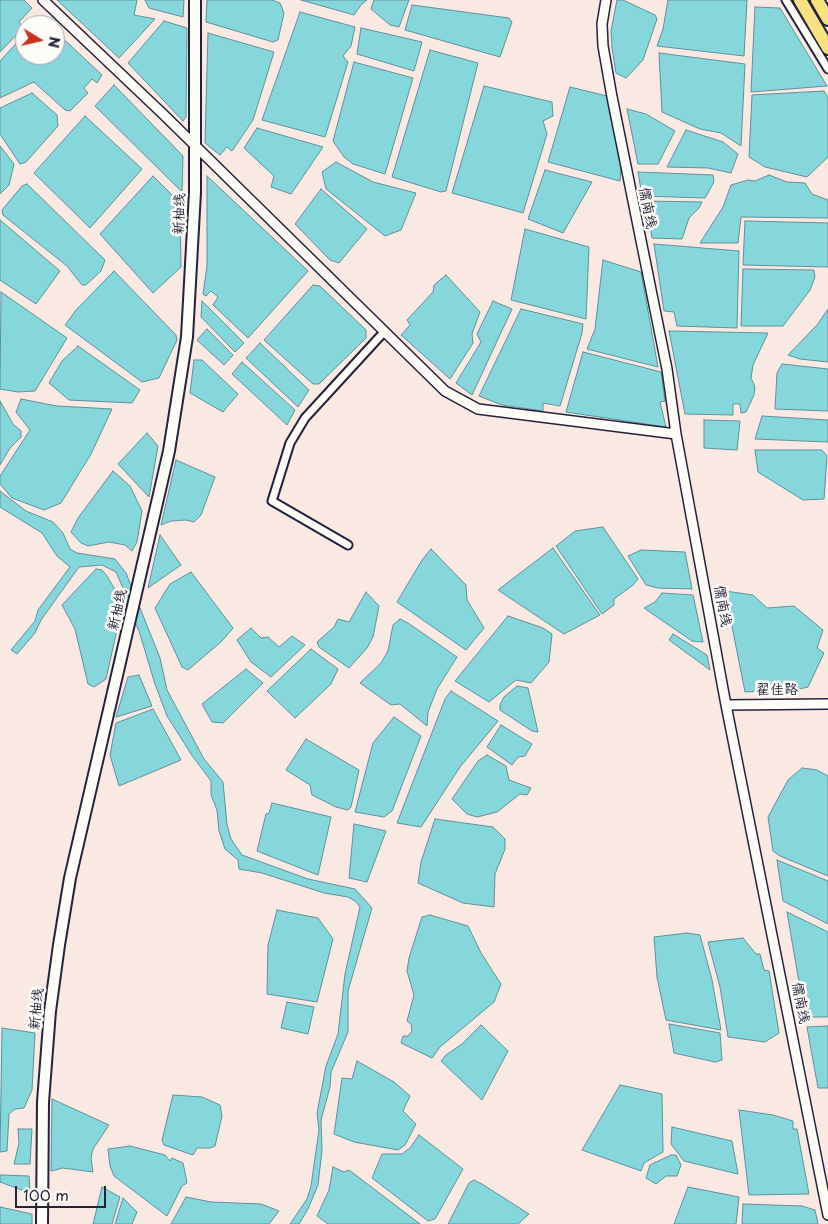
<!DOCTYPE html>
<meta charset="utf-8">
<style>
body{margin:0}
#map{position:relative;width:828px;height:1224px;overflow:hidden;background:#fae8e2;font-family:"Playpen Sans",sans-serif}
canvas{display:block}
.north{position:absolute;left:15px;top:15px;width:50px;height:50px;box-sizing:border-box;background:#fdfcf7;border:1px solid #a5a5ac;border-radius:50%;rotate:99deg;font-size:14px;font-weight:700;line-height:20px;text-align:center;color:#22223b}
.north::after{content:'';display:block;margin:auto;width:18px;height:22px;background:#c8321e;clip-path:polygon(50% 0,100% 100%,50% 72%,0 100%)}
.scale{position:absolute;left:15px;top:1186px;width:91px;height:22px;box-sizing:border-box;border:2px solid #22223b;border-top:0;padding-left:6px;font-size:15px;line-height:18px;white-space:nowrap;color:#22223b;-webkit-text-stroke:4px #fdfcf7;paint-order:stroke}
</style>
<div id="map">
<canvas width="828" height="1224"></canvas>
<div class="north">N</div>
<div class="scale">100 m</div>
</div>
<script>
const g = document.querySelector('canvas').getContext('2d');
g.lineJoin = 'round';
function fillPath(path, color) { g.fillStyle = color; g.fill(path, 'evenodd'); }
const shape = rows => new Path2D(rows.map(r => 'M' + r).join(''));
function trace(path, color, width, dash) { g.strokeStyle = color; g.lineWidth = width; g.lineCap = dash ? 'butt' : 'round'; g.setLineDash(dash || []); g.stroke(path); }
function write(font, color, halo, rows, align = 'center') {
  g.font = font + ' "Playpen Sans","LXGW WenKai TC",sans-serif'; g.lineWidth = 5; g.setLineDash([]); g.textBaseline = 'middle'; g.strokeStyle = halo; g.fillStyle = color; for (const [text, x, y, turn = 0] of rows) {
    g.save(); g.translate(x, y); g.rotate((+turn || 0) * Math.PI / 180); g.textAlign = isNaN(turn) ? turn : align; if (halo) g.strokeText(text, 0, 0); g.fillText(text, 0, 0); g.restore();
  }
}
const water = shape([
 [0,0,24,0,32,8,19,22,23,28,0,52,0,0],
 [57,0,137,0,134,15,155,19,119,58,57,0],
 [145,0,184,0,183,17,149,8,145,0],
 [207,0,272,0,280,3,284,13,278,40,273,42,206,22,207,0],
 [301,0,367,0,361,5,354,15,301,0],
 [374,0,409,0,399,27,390,25,371,9,374,0],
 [617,0,623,0,655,15,657,19,643,60,626,78,616,73,612,48,611,31,617,0],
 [668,0,747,0,744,56,657,46,663,29,668,0],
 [412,5,509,18,512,22,500,57,405,30,412,5],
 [755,7,780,8,827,86,751,92,755,7],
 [300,12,355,27,351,46,343,56,348,62,325,137,262,120,300,12],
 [164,21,187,28,186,117,183,121,128,63,164,21],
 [361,28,422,42,414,71,357,54,361,28],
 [55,31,102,75,97,83,92,79,84,88,88,93,70,111,65,110,34,82,0,98,0,61,25,34,25,55,55,55,55,31],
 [208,33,274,52,253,120,232,151,227,147,220,155,205,143,208,33],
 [430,50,478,63,446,191,441,192,392,177,430,50],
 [659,53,745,64,741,146,721,133,700,129,662,112,659,53],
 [354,62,413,78,385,174,353,164,344,157,333,141,354,62],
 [114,85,183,156,182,192,95,106,114,85],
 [484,86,552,102,553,116,543,121,547,134,523,213,452,193,484,86],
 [570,87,607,96,621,168,620,181,548,162,570,87],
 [824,91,828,98,828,157,807,177,765,167,749,157,752,95,824,91],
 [32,93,57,115,58,126,26,162,20,164,0,134,0,108,32,93],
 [627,109,646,114,675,131,658,164,638,164,627,109],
 [85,116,142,169,90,228,34,173,85,116],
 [257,128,323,147,291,194,271,187,274,176,244,148,257,128],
 [686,130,723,142,738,154,731,173,708,168,667,167,686,130],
 [0,146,14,164,9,185,0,194,0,146],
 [336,162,373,182,416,193,401,230,385,236,326,189,322,172,336,162],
 [545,170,592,182,563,233,528,219,545,170],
 [638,172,713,175,714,182,705,198,642,196,638,172],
 [769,175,787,182,805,183,812,194,828,200,828,218,741,217,738,243,700,243,723,207,731,185,748,180,755,181,769,175],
 [153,176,180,203,181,267,153,293,100,234,153,176],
 [207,176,308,271,248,338,213,305,218,297,211,291,206,296,203,294,207,266,207,176],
 [27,184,105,260,101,271,86,285,82,285,67,266,3,215,2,210,22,186,27,184],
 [321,189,367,229,339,263,330,260,295,224,321,189],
 [646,201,702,202,699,208,689,218,682,239,652,238,646,201],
 [0,220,60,271,36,304,0,280,0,220],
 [745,221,828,223,828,267,743,265,745,221],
 [525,229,589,247,586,319,511,300,525,229],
 [654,244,739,251,737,328,677,326,674,312,664,311,654,244],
 [603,260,641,272,658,367,587,349,595,329,603,260],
 [743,269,814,270,815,277,810,290,783,326,741,326,743,269],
 [114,271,176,335,177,340,159,378,142,382,65,325,76,310,114,271],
 [446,275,480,312,472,334,473,343,450,379,401,335,410,325,407,320,433,292,434,285,446,275],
 [313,285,320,286,366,330,366,338,319,384,313,384,264,340,313,285],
 [1,292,67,338,35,391,18,392,0,389,1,292],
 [202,301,244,343,235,352,201,317,202,301],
 [493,301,512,309,472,395,456,383,481,342,477,334,493,301],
 [521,309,583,324,582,333,560,406,543,403,543,411,502,405,479,396,521,309],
 [828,309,828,362,800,359,788,355,817,325,828,309],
 [207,329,233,355,224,365,197,340,207,329],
 [669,331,768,333,753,365,751,378,755,387,754,395,746,412,741,413,740,404,733,404,733,415,685,414,669,331],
 [260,343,309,390,298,407,246,358,260,343],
 [78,346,140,390,132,403,69,400,49,383,62,361,78,346],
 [583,352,661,372,665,401,660,402,666,427,566,412,583,352],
 [194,360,202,360,238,394,223,412,190,393,194,360],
 [242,362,295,410,287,425,232,374,242,362],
 [782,364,828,369,828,411,775,409,777,373,782,364],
 [21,399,57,406,112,409,91,454,61,503,44,510,12,498,0,484,0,476,30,430,16,412,21,399],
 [0,401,13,424,21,431,21,437,10,448,0,465,0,401],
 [762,416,828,420,828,442,755,439,762,416],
 [704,420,740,421,737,450,704,448,704,420],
 [147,433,158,446,149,497,118,464,147,433],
 [755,450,822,450,827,456,824,499,803,500,758,472,755,450],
 [176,460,215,477,201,515,194,522,186,520,171,521,161,525,176,460],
 [113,471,130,486,142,511,137,542,132,551,125,545,109,542,88,546,81,543,71,532,78,518,113,471],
 [0,491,26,511,53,522,63,533,70,549,77,553,115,559,126,573,160,658,167,690,204,759,223,782,227,825,231,839,242,855,308,879,355,889,372,908,348,991,348,1032,331,1072,330,1087,321,1120,322,1150,318,1185,308,1209,299,1224,290,1224,307,1199,311,1186,319,1130,317,1113,326,1066,338,1034,345,974,360,907,355,901,348,897,324,893,262,873,239,869,238,860,225,849,219,831,217,810,211,795,211,781,191,754,167,716,155,684,139,631,125,602,123,588,116,572,102,565,79,567,41,620,35,633,17,654,11,650,35,621,38,610,70,567,57,556,42,533,0,507,0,491],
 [603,527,638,579,633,585,614,599,614,605,602,614,556,546,575,531,603,527],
 [160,535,181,565,148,588,160,535],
 [553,548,600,615,564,634,498,590,553,548],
 [431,549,466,585,467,600,484,628,466,650,397,602,422,560,431,549],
 [641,550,685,552,692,589,658,588,646,585,628,556,641,550],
 [96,569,102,570,107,576,118,595,121,612,106,679,94,687,88,684,75,629,62,605,96,569],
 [191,572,233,628,222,641,188,670,182,667,155,608,170,584,191,572],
 [725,591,753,595,767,608,794,606,823,630,817,648,824,653,808,687,799,689,745,692,725,591],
 [366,592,379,606,373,637,367,648,349,668,319,647,317,642,334,627,338,619,349,622,366,592],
 [662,593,693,595,703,642,692,641,644,608,655,602,662,593],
 [508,616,543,628,552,634,549,662,531,683,516,680,489,702,455,681,508,616],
 [400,619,408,623,457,657,437,689,428,712,427,726,400,704,391,705,360,683,381,663,388,651,393,625,400,619],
 [251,628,261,638,268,637,279,647,292,636,305,645,271,677,251,662,237,640,251,628],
 [673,634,707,655,710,670,669,640,673,634],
 [311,649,338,669,331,684,295,718,267,691,311,649],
 [246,669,263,683,223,723,212,722,202,704,246,669],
 [139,675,152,706,116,717,128,677,139,675],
 [517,686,528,688,538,732,532,731,500,710,500,705,504,697,517,686],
 [451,691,498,721,460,767,421,827,397,823,445,699,451,691],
 [153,709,181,760,119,786,110,755,116,723,153,709],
 [394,717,421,736,392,811,384,817,355,812,373,743,394,717],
 [501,725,532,744,525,756,518,757,512,765,487,747,501,725],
 [306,739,359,770,351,807,348,810,336,807,312,795,310,785,286,770,306,739],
 [487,755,506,766,509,780,531,788,527,795,520,794,497,812,477,817,467,814,452,799,478,761,487,755],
 [802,768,817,770,828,776,828,876,780,856,773,851,768,817,788,780,802,768],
 [272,803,331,817,318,875,257,851,266,814,269,813,272,803],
 [435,819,493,827,505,839,505,849,495,874,494,907,463,903,418,883,421,862,435,819],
 [354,824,386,831,367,882,349,878,354,824],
 [777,860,828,881,828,924,783,901,777,860],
 [277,910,318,918,333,939,317,1002,267,994,268,945,277,910],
 [787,912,828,932,828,1017,805,1017,787,912],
 [430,915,468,926,481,953,501,984,494,1002,440,1047,432,1058,401,1043,403,1036,408,1036,412,1031,411,1024,407,1021,414,995,407,971,409,958,422,917,430,915],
 [687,933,700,935,712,980,721,1030,666,1020,657,977,654,937,687,933],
 [743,938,756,954,760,954,764,970,769,971,779,1033,765,1042,728,1037,720,987,708,942,743,938],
 [287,1002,314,1007,308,1034,281,1028,287,1002],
 [669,1024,720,1033,722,1060,715,1062,674,1053,669,1024],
 [481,1025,508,1051,482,1100,441,1061,446,1055,462,1044,481,1025],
 [828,1026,828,1088,818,1088,807,1027,828,1026],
 [2,1028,35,1033,32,1090,24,1108,15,1109,9,1114,7,1151,0,1152,2,1028],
 [357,1061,394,1082,410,1096,403,1111,416,1124,405,1145,398,1150,354,1142,334,1134,342,1078,352,1079,357,1061],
 [620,1085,662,1094,663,1152,644,1163,641,1171,582,1150,620,1085],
 [173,1095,202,1097,220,1105,222,1116,215,1146,210,1148,197,1148,193,1155,164,1145,162,1140,173,1095],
 [52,1099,109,1125,93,1149,91,1158,93,1172,63,1168,51,1171,52,1099],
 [739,1110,773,1115,793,1121,793,1129,797,1129,809,1194,749,1195,739,1110],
 [672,1127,732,1141,738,1174,684,1161,671,1144,672,1127],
 [18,1129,32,1129,30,1164,14,1164,19,1143,18,1129],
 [419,1135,463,1169,435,1219,428,1221,372,1178,382,1154,402,1154,410,1148,419,1135],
 [130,1146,165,1155,170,1161,172,1158,183,1163,187,1183,182,1186,167,1216,114,1176,110,1166,108,1149,130,1146],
 [671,1155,676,1155,681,1165,677,1176,666,1176,656,1184,646,1178,650,1165,671,1155],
 [333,1167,344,1172,349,1170,420,1224,328,1224,317,1216,329,1190,333,1167],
 [0,1175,29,1176,30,1193,0,1182,0,1175],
 [474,1180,482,1184,529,1214,518,1224,448,1224,469,1183,474,1180],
 [102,1187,120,1197,112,1224,93,1224,102,1187],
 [688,1187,739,1197,736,1224,674,1224,688,1187],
 [186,1197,211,1202,261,1204,279,1211,269,1224,171,1224,186,1197],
 [123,1198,137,1212,132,1224,115,1224,123,1198],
 [743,1204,802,1206,815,1210,818,1224,742,1224,743,1204],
 [0,1207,32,1214,32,1224,0,1224,0,1207]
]);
fillPath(water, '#86d7dc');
trace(water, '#5e8f9c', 1);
const minor = shape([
 [786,0,828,69],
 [348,545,272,501,290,443,305,418,384,332]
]);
const tertiary = shape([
 [43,0,164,115,445,391,478,409,676,434],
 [606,0,602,24,603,46,612,97,667,369,676,434,726,705,828,1215],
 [726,705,828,704]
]);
const secondary = shape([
 [42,1224,43,1102,50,1011,59,945,70,878,169,451,187,337,195,192,195,0]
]);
const motorway = shape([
 [800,0,828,48],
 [817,0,828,19]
]);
trace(minor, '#22223b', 11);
trace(tertiary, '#22223b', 12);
trace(secondary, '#22223b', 14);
trace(motorway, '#22223b', 16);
trace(minor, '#fdfcf7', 7);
trace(tertiary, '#fdfcf7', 9);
trace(secondary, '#fdfcf7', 10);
trace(motorway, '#f6e281', 12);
write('14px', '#22223b', '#fdfcf7', [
 ["儒南线",647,208,79],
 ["新柚线",180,214,-88],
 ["儒南线",722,606,80],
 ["新柚线",118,610,-77],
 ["翟佳路",777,690],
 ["儒南线",800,1003,79],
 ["新柚线",37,1009,-84]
]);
</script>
